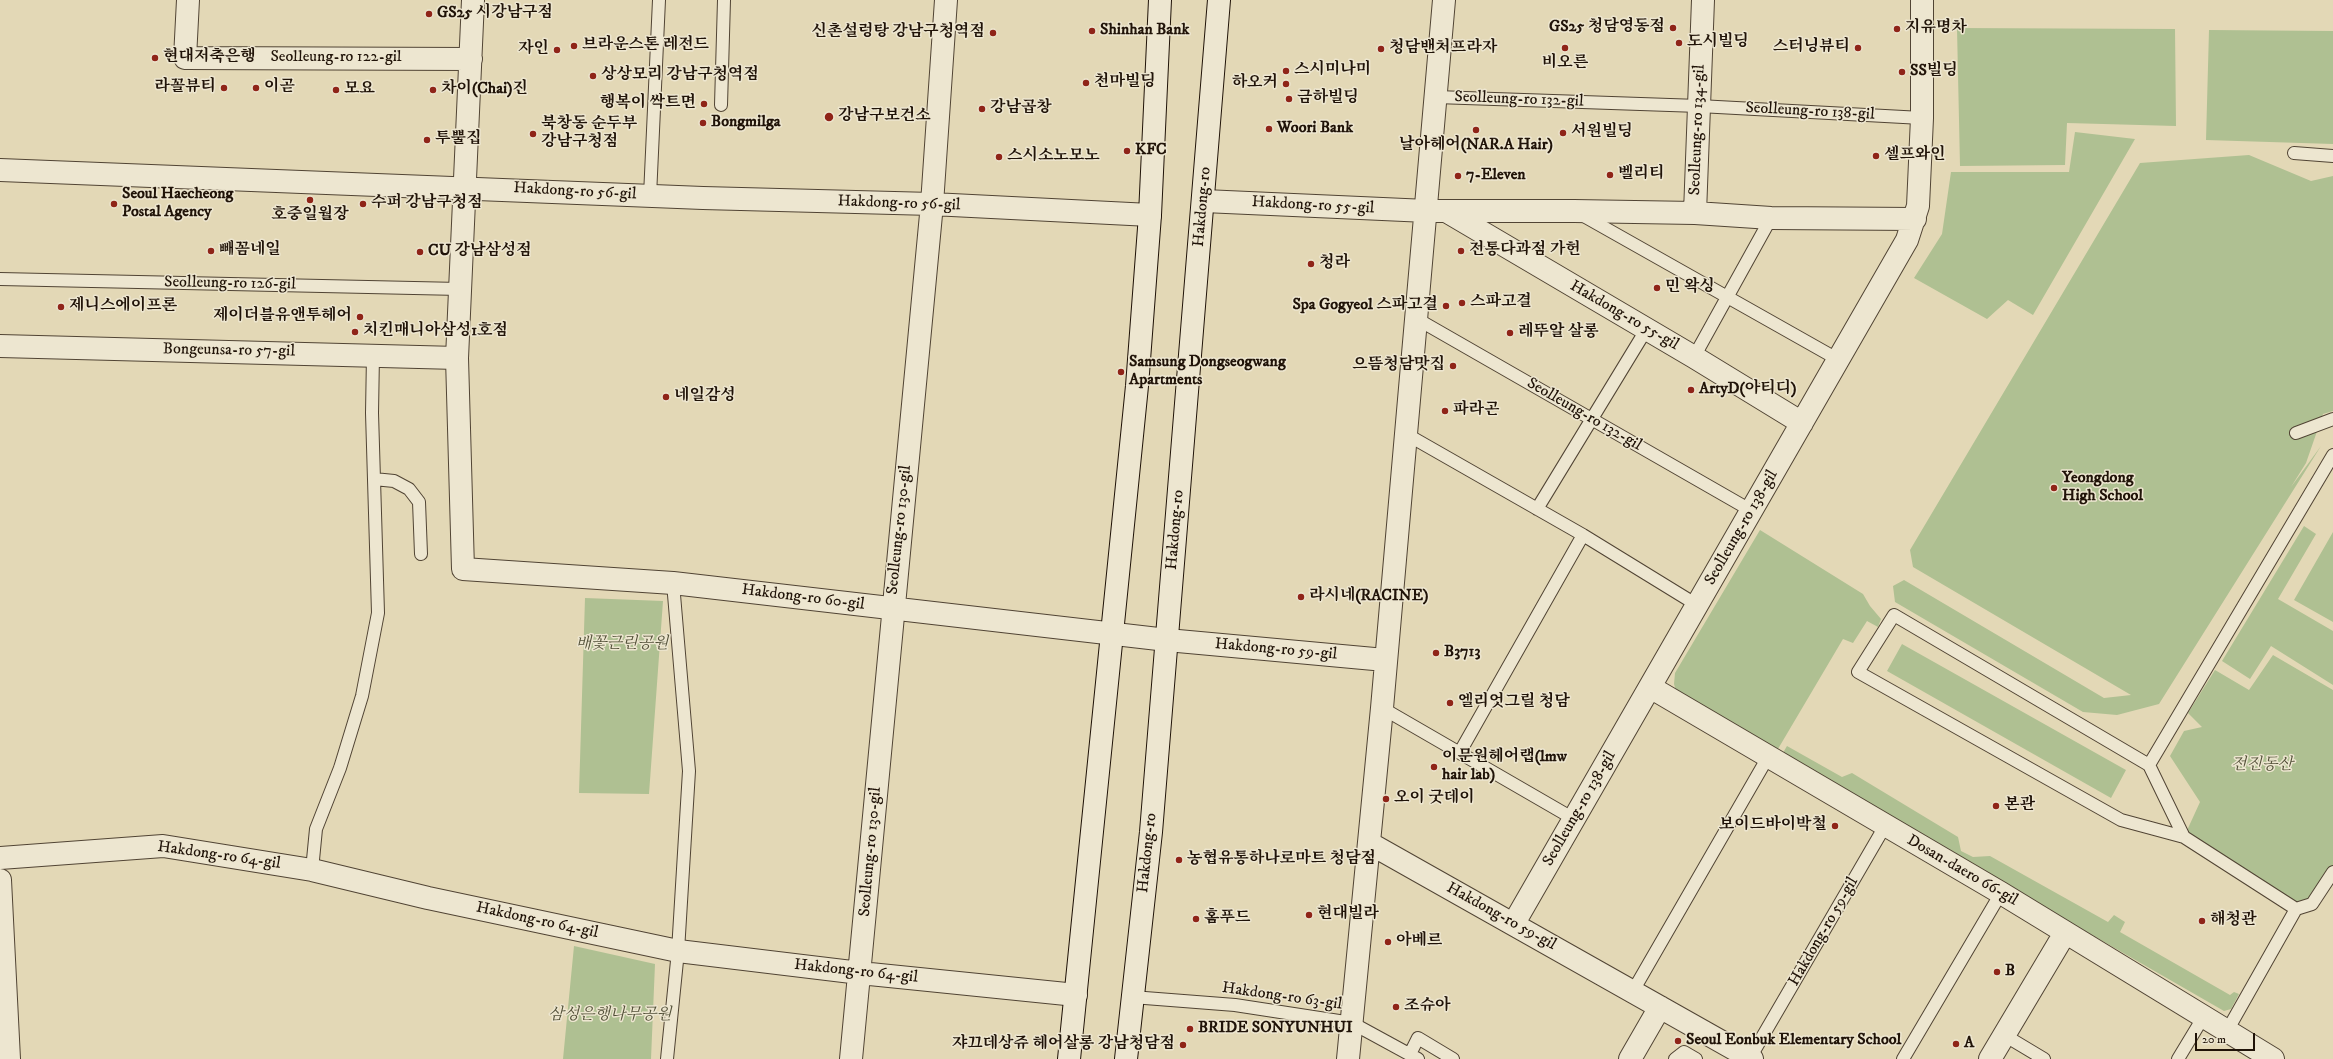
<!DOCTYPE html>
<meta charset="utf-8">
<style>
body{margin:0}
#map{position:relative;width:2333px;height:1059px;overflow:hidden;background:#e3d8b6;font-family:"IM FELL DW Pica",serif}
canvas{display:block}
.scale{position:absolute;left:2195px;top:1033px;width:60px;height:18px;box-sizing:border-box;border:2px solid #201308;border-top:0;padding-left:5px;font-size:12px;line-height:14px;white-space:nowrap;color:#201308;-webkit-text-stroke:3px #ede6d0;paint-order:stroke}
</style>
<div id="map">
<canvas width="2333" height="1059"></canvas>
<div class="scale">20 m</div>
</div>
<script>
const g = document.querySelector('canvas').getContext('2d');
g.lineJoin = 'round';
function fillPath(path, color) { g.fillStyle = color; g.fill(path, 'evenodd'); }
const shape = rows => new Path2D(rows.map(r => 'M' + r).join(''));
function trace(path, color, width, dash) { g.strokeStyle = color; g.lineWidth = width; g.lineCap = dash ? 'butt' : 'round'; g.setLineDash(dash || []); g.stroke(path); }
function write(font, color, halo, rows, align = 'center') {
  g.font = font + ' "IM FELL DW Pica","Noto Serif KR",serif'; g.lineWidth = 3; g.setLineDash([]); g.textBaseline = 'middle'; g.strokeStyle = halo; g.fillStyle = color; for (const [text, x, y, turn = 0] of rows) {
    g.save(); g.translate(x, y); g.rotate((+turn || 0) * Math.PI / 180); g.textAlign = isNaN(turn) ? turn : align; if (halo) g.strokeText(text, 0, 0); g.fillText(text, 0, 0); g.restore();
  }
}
fillPath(shape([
 [1957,28,2175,29,2176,126,2067,123,2065,165,1960,166],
 [2209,30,2333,31,2333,144,2206,140],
 [2075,132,2135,139,2033,315,2008,300,1987,319,1914,278,1942,234,1951,172,2069,172],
 [2249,155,2311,181,2333,176,2333,411,2323,414,2306,463,2291,487,2321,446,2159,704,2117,715,2083,712,1895,602,1893,586,1904,580,2104,698,2131,695,1913,567,1910,550,2140,163],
 [2304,526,2316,534,2278,599,2333,631,2333,685,2271,646,2250,679,2222,661],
 [1760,530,1863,594,1870,606,1881,619,1878,627,1867,621,1853,643,1843,639,1775,754,1678,698,1674,684,1675,673],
 [2333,532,2333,622,2294,600],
 [585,598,663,601,649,794,579,793],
 [1902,644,2126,770,2111,798,1887,671],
 [2273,655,2333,690,2333,872,2312,904,2296,909,2184,837,2200,802,2170,756,2184,731,2202,727,2188,713,2215,670,2249,690],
 [1787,746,1842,777,1852,773,1958,837,1961,851,1973,857,1990,856,2108,922,2114,915,2125,922,2120,932,2230,995,2234,992,2239,994,2231,1009,2224,1011,1781,756],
 [574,946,655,964,651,1059,563,1059]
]), '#afc092');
const service = shape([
 [1436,97,1699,106,1922,118],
 [721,105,724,0],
 [2294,153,2333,156],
 [650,196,659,0],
 [1582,215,1839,360],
 [0,279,460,289],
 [1417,319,1752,511],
 [1694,357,1771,218],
 [2296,433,2333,419],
 [1406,434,1583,535,1697,605],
 [374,479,394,481,409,489,419,502,421,554],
 [1537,509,1646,330],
 [1382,708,1574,819],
 [1460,752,1583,535],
 [2149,765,2184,837],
 [312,870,316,829,340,768,362,696,378,613,372,413,373,355],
 [2296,909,2312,904,2333,872],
 [1633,991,1768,757],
 [1132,997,1235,1005,1352,1023,1418,1059],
 [2227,1031,2296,909,2184,837,2121,820,1858,672,1894,615,2149,765,2333,455],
 [2004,1035,2044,1059],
 [1410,1054,1418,1038,1453,1059],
 [1750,1058,1885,826],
 [667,1059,678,951,689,771,673,583],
 [1675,1059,1684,1052,1696,1059],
 [1903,1059,2001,893],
 [2178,1059,2204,1016]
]);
const minor = shape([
 [188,0,185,58,471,59],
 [473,0,457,358,463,569,673,583,1167,640,1385,660],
 [0,170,703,198,932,204,1150,215],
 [1204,201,1427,211,1574,211,1695,213,1771,218,1915,219],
 [1446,211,1694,357,1802,423],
 [1695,213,1703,0],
 [0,346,457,358],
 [1650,687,2001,893,2273,1059],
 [1369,843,1752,1059],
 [0,858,163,846,312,870,428,898,678,951,860,973,1076,995],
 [0,880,9,1059],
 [1514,923,1907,240,1918,206,1922,118,1922,0],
 [851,1059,932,204,946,0],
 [1348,1059,1382,708,1444,0],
 [1630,1059,1660,1007],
 [1990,1059,2065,933]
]);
const secondary = shape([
 [1069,1059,1137,386,1150,215,1160,0],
 [1126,1059,1151,832,1219,0]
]);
trace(service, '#514434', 14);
trace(minor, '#514434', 24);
trace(secondary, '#201308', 24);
trace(service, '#ede6d0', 12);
trace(minor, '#ede6d0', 22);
trace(secondary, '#ede6d0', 22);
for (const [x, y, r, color] of [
 [429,14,4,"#8f2418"],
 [1673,28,4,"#8f2418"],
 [1897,29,4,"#8f2418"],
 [1092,31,4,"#8f2418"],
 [993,33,4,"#8f2418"],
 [1679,43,4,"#8f2418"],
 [574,46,4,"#8f2418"],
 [1565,48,4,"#8f2418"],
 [1858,48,4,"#8f2418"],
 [1381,49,4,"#8f2418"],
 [557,50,4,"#8f2418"],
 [155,58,4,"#8f2418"],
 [1286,71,4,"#8f2418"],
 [1902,72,4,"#8f2418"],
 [593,76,4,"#8f2418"],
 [1086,83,4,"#8f2418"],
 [1286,84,4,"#8f2418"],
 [224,88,4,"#8f2418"],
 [256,88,4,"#8f2418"],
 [336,90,4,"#8f2418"],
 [433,90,4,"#8f2418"],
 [1289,99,4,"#8f2418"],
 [704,104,4,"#8f2418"],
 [982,109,4,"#8f2418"],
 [829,117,5,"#8f2418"],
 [703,123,4,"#8f2418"],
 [1269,129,4,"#8f2418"],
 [1476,130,4,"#8f2418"],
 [1563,133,4,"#8f2418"],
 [533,134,4,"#8f2418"],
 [427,140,4,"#8f2418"],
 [1127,151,4,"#8f2418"],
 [1876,156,4,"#8f2418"],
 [999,157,4,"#8f2418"],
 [1610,175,4,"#8f2418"],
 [1458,176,4,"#8f2418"],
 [310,200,4,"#8f2418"],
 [114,204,4,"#8f2418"],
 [363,204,4,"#8f2418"],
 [211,251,4,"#8f2418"],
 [1461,251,4,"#8f2418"],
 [420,252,4,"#8f2418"],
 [1311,264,4,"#8f2418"],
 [1657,288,4,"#8f2418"],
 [1462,303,4,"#8f2418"],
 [1446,306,4,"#8f2418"],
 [61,307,4,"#8f2418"],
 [360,317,4,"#8f2418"],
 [355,332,4,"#8f2418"],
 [1510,333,4,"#8f2418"],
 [1453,366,4,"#8f2418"],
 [1121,372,4,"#8f2418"],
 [1691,390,4,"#8f2418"],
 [666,397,4,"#8f2418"],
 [1445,411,4,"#8f2418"],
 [2054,488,4,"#8f2418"],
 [1301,597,4,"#8f2418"],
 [1436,653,4,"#8f2418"],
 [1450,703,4,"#8f2418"],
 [1434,767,4,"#8f2418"],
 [1386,799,4,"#8f2418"],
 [1996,806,4,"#8f2418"],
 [1835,826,4,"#8f2418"],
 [1179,860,4,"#8f2418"],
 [1309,915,4,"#8f2418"],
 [1196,919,4,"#8f2418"],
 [2202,921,4,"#8f2418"],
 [1388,942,4,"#8f2418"],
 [1997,972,4,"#8f2418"],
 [1396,1007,4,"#8f2418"],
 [1190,1029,4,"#8f2418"],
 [1678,1041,4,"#8f2418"],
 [1956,1044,4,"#8f2418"],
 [1183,1045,4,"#8f2418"]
]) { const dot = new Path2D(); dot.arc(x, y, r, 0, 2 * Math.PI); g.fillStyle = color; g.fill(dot); trace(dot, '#ede6d0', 1.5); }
write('bold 16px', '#201308', '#ede6d0', [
 ["GS25 시강남구점",437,14],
 ["GS25 청담영동점",1665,28,"right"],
 ["지유명차",1905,29],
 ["Shinhan Bank",1100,31],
 ["신촌설렁탕 강남구청역점",985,33,"right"],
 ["도시빌딩",1687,43],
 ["브라운스톤 레전드",582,46],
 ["스터닝뷰티",1850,48,"right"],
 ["청담밴처프라자",1389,49],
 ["자인",549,50,"right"],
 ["현대저축은행",163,58],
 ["비오른",1565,64,"center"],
 ["스시미나미",1294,71],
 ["SS빌딩",1910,72],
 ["상상모리 강남구청역점",601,76],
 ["천마빌딩",1094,83],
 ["하오커",1278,84,"right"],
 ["라꼴뷰티",216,88,"right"],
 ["이곧",264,88],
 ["모요",344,90],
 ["차이(Chai)진",441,90],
 ["금하빌딩",1297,99],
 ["행복이 싹트면",696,104,"right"],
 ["강남곱창",990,109],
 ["강남구보건소",838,117],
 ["Bongmilga",711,123],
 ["북창동 순두부",541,125],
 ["강남구청점",541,143],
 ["Woori Bank",1277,129],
 ["서원빌딩",1571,133],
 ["투뿔집",435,140],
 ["날아헤어(NAR.A Hair)",1476,146,"center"],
 ["KFC",1135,151],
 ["셀프와인",1884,156],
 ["스시소노모노",1007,157],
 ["벨리티",1618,175],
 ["7-Eleven",1466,176],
 ["Seoul Haecheong",122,195],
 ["Postal Agency",122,213],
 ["수퍼 강남구청점",371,204],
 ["호중일월장",310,216,"center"],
 ["빼꼼네일",219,251],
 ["전통다과점 가헌",1469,251],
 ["CU 강남삼성점",428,252],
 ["청라",1319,264],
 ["민 왁싱",1665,288],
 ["스파고결",1470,303],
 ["Spa Gogyeol 스파고결",1438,306,"right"],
 ["제니스에이프론",69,307],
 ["제이더블유앤투헤어",352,317,"right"],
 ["치킨매니아삼성1호점",363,332],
 ["레뚜알 살롱",1518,333],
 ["Samsung Dongseogwang",1129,363],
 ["Apartments",1129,381],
 ["으뜸청담맛집",1445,366,"right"],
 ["ArtyD(아티디)",1699,390],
 ["네일감성",674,397],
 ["파라곤",1453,411],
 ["Yeongdong",2062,479],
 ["High School",2062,497],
 ["라시네(RACINE)",1309,597],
 ["B3713",1444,653],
 ["엘리엇그릴 청담",1458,703],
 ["이문원헤어랩(lmw",1442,758],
 ["hair lab)",1442,776],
 ["오이 굿데이",1394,799],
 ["본관",2004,806],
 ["보이드바이박철",1827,826,"right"],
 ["농협유통하나로마트 청담점",1187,860],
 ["현대빌라",1317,915],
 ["홈푸드",1204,919],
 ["해청관",2210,921],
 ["아베르",1396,942],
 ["B",2005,972],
 ["조슈아",1404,1007],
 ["BRIDE SONYUNHUI",1198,1029],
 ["Seoul Eonbuk Elementary School",1686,1041],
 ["A",1964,1044],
 ["쟈끄데상쥬 헤어살롱 강남청담점",1175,1045,"right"]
], 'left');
write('16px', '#201308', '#ede6d0', [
 ["Seolleung-ro 122-gil",336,58],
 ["Seolleung-ro 132-gil",1519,100,2],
 ["Seolleung-ro 138-gil",1810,112,3],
 ["Seolleung-ro 134-gil",1698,130,-88],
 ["Hakdong-ro 56-gil",575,192,3],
 ["Hakdong-ro 56-gil",899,204,2],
 ["Hakdong-ro 55-gil",1313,206,3],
 ["Hakdong-ro",1203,207,-85],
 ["Seolleung-ro 126-gil",230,284,1],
 ["Hakdong-ro 55-gil",1624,316,30],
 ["Bongeunsa-ro 57-gil",229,351,1],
 ["Seolleung-ro 132-gil",1584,415,30],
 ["Seolleung-ro 138-gil",1742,528,-60],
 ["Seolleung-ro 130-gil",900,530,-84],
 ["Hakdong-ro",1176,530,-85],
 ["Hakdong-ro 60-gil",803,598,7],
 ["Hakdong-ro 59-gil",1276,650,5],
 ["Seolleung-ro 138-gil",1580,809,-60],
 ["Seolleung-ro 130-gil",871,852,-85],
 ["Hakdong-ro",1148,853,-84],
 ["Hakdong-ro 64-gil",219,856,8],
 ["Dosan-daero 66-gil",1962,871,30],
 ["Hakdong-ro 59-gil",1501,917,29],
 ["Hakdong-ro 64-gil",537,921,12],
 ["Hakdong-ro 59-gil",1824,932,-60],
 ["Hakdong-ro 64-gil",856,972,6],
 ["Hakdong-ro 63-gil",1282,997,8]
]);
write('italic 16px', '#525038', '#ede6d0', [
 ["배꽃근린공원",622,645],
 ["전진동산",2262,766],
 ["삼성은행나무공원",610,1016]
]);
</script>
